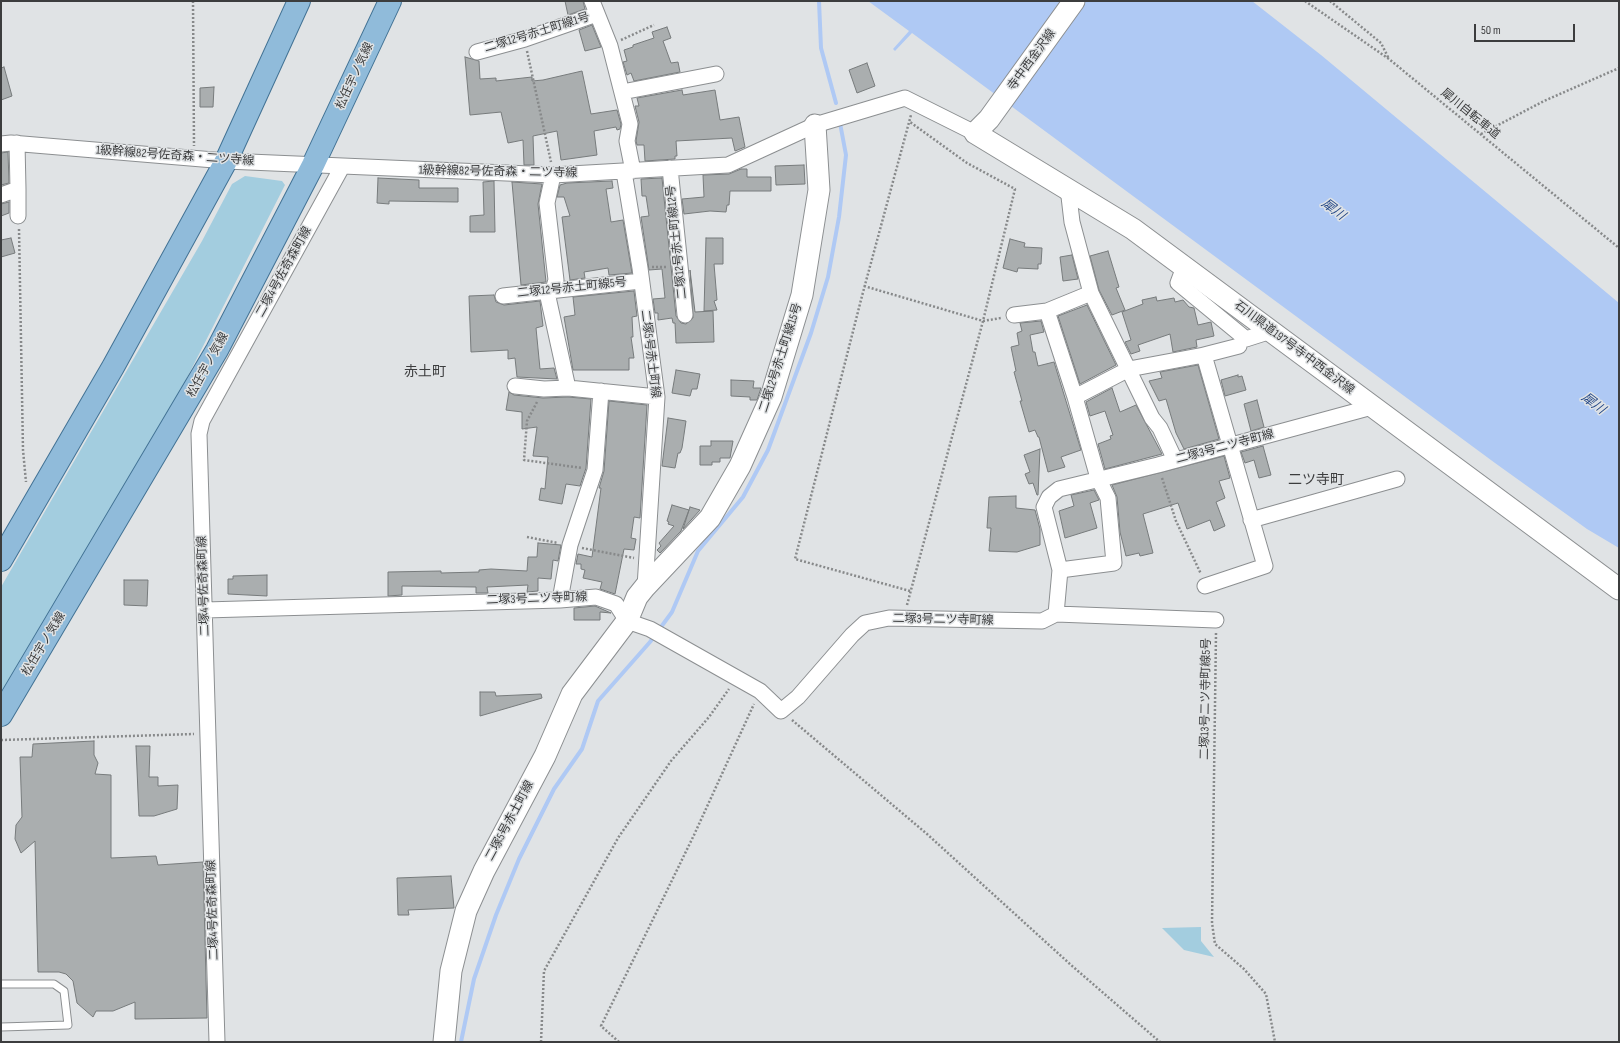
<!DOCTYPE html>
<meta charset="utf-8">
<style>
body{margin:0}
#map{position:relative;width:1620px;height:1043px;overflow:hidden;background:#e0e3e5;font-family:"Sofia Sans Condensed",sans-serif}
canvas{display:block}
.frame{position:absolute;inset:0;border:2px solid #3c3d3e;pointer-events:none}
.scale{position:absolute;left:1474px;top:24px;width:101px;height:18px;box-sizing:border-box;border:2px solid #3c3d3e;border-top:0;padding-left:5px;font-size:12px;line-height:14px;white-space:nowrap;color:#3c3d3e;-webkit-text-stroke:3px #e0e3e5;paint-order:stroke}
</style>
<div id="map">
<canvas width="1620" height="1043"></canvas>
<div class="frame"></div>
<div class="scale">50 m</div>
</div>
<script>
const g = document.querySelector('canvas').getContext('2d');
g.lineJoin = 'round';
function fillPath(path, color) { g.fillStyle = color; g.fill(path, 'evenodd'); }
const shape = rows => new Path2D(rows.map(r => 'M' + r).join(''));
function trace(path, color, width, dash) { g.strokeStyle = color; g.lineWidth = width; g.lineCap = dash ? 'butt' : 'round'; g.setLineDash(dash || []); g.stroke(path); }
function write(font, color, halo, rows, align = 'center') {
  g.font = font + ' "Sofia Sans Condensed","Noto Sans JP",sans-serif'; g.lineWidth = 3; g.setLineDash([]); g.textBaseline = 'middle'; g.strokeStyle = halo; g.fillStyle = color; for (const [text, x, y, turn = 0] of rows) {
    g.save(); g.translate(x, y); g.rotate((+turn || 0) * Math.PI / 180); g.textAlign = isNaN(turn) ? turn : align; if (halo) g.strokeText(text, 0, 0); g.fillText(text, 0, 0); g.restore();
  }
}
fillPath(shape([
 [245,176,282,181,285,185,164,423,39,633,1,693,1,587,202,241,232,184],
 [1201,927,1201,941,1214,957,1184,950,1162,928]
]), '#a3cddf');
fillPath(shape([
 [868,1,1252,1,1321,55,1619,303,1619,548,1587,529,1495,463,912,33,895,51,893,49,909,31]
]), '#afc9f4');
trace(shape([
 [819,1,821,48,836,103],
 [461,1042,474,979,496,915,519,859,554,789,582,749,598,701,650,642,672,612,698,551,743,497,768,450,811,333,828,277,839,217,846,155,840,123]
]), '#afc9f4', 4);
const building = shape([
 [565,1,583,1,585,9,568,15,565,1],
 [592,25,601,47,585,51,579,30,592,25],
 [667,27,671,38,663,41,671,63,678,62,680,72,634,81,631,73,627,75,623,62,627,61,624,50,633,47,633,45,654,38,652,32,667,27],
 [465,57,479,61,480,79,496,78,496,81,532,77,532,81,543,80,582,71,591,114,617,110,621,124,620,129,617,130,616,127,594,131,597,155,561,160,557,131,533,136,534,165,524,165,523,140,508,143,501,112,470,115,465,57],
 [867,63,875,86,857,93,849,70,867,63],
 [4,67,12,96,1,100,1,68,4,67],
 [214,87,213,107,200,107,200,88,214,87],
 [682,90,683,95,715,90,720,120,739,117,745,147,735,151,732,138,676,141,677,156,675,156,675,159,645,161,644,145,637,145,636,141,639,122,635,106,639,106,637,98,682,90],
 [8,152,9,183,1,185,1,153,8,152],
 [804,165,805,184,776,185,775,166,804,165],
 [741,169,747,169,747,177,771,177,771,191,730,191,729,205,727,205,726,212,710,211,684,214,682,199,704,197,703,175,729,174,741,169],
 [378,178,419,180,419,188,458,188,458,202,389,201,389,204,377,203,378,178],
 [662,178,676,316,681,323,686,324,693,318,690,270,695,312,713,311,714,342,676,343,675,323,673,323,672,318,658,320,658,313,655,313,653,299,665,298,662,269,649,270,641,217,649,216,646,196,642,196,641,179,662,178],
 [494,181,495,232,470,232,470,216,484,215,483,182,494,181],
 [612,181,613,188,606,189,611,222,623,220,632,273,609,275,608,268,584,272,585,278,570,280,562,217,570,216,564,197,557,197,560,185,567,183,612,181],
 [512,182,542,184,538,204,546,282,521,285,512,182],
 [9,202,9,213,1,216,1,204,9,202],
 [11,238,15,253,1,257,1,240,11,238],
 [706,238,723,238,723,264,714,264,717,300,714,301,717,310,704,311,706,238],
 [1010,239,1025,243,1024,247,1042,248,1041,264,1038,264,1038,269,1018,268,1017,272,1003,268,1010,239],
 [1108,251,1119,287,1116,288,1125,310,1112,315,1099,290,1090,256,1108,251],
 [1072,255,1078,279,1063,281,1060,257,1072,255],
 [634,291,637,316,632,317,633,337,631,337,634,358,629,358,629,370,573,370,564,317,575,315,573,297,634,291],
 [494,295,496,302,504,305,540,301,543,326,536,328,540,369,554,368,557,379,517,377,515,358,508,359,508,350,471,352,469,296,494,295],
 [1156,297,1157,301,1174,298,1175,302,1183,300,1189,307,1194,308,1198,325,1211,322,1214,336,1196,340,1197,347,1173,352,1170,334,1138,345,1140,351,1131,354,1125,342,1131,340,1122,312,1143,304,1142,300,1156,297],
 [1087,305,1116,365,1080,384,1058,316,1087,305],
 [1041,321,1044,332,1030,335,1033,352,1035,352,1038,366,1054,362,1081,450,1061,457,1065,467,1048,472,1039,437,1038,437,1035,430,1029,432,1020,401,1022,401,1014,372,1016,371,1011,347,1019,345,1017,333,1022,331,1020,323,1041,321],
 [1198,365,1219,439,1184,449,1176,433,1166,399,1159,401,1149,381,1162,378,1160,372,1198,365],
 [676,370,700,374,697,389,692,389,690,396,672,393,676,370],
 [1238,375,1238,377,1242,376,1246,390,1225,396,1221,380,1238,375],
 [731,380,754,381,753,388,761,388,757,400,750,400,750,397,731,396,731,380],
 [1112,388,1120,412,1136,405,1162,454,1105,469,1098,444,1111,439,1110,436,1113,435,1105,411,1090,416,1086,402,1112,388],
 [509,392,514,395,543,398,568,397,591,399,586,468,580,486,566,484,562,504,539,500,541,488,545,489,548,457,533,456,537,427,522,429,522,412,506,410,509,392],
 [1257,400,1264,427,1251,431,1244,404,1257,400],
 [609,401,647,405,640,518,634,517,631,538,636,539,634,550,624,549,615,594,600,589,602,582,583,578,585,570,581,569,581,564,576,564,578,554,592,557,601,488,599,488,604,471,609,401],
 [668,418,686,421,682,448,680,453,678,453,675,468,662,466,668,418],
 [711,441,733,441,730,458,720,458,720,462,712,462,712,465,700,465,700,446,711,446,711,441],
 [1263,446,1271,475,1259,478,1254,460,1245,463,1241,452,1263,446],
 [1040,449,1038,495,1037,495,1033,483,1029,484,1025,474,1030,472,1024,455,1040,449],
 [1224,456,1230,478,1219,481,1225,498,1216,502,1225,526,1214,531,1210,520,1187,529,1178,503,1143,514,1153,553,1140,556,1139,553,1126,556,1120,532,1117,497,1112,485,1224,456],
 [1094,490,1099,500,1090,503,1097,528,1065,538,1059,511,1074,506,1071,495,1094,490],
 [1016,496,1016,508,1035,510,1040,529,1040,545,1017,552,989,551,991,528,987,528,989,497,1016,496],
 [672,505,689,510,681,531,660,553,657,550,661,546,659,543,674,526,668,524,669,522,667,521,672,505],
 [690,507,700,510,683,529,690,507],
 [538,543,561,545,558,561,553,560,551,579,538,578,538,591,527,592,528,585,487,587,488,593,476,593,476,587,402,586,402,595,388,596,388,572,441,571,441,573,479,572,479,570,491,569,527,571,528,557,537,557,538,543],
 [267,575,267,596,228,594,228,579,233,579,233,576,267,575],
 [124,580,148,580,147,606,124,605,124,580],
 [595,606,611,613,600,612,600,620,574,620,574,608,595,606],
 [480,692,495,692,496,696,541,694,542,698,480,716,480,692],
 [94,741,94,755,98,763,95,774,111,775,111,858,156,856,158,865,203,862,207,1018,135,1019,135,1002,113,1011,96,1011,93,1017,77,1003,73,981,66,974,59,972,38,972,35,841,21,853,15,839,16,825,22,817,20,757,32,757,33,744,94,741],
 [136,746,150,746,149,777,158,777,158,786,178,785,177,809,154,816,139,816,136,746],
 [451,876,454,908,408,910,409,915,398,915,397,878,451,876]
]);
fillPath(building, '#aaaeaf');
trace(building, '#777b7c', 1);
const lane = shape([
 [1,984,54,984,64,991,68,1025,1,1027]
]);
const street = shape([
 [592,1,610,46,630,124,627,141,633,171],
 [477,52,525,39,597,14],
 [622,92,716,74],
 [1,144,11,143,226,161,553,175,728,165,815,125,905,98,975,133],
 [670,168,685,315],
 [624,172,640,268,657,397,645,587],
 [553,175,547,203,556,280,553,290,548,297,568,388],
 [18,189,18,216],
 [1,195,18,189,17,143],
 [1184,267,1178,283,1246,339,1271,331],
 [1091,293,1152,418,1160,428,1175,460],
 [503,296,641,281],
 [1014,315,1047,311],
 [1204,355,1265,566,1205,586],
 [515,386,544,389,568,388,657,397],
 [1075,397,1129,369,1204,355,1239,346],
 [1251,520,1397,479],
 [1060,570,1114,563,1108,498,1098,478,1075,397,1047,311,1091,293,1072,222,1068,188],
 [560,600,570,545,595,470,601,391],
 [205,610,560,600,596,597,616,604,627,621,650,629,760,691,781,711,798,697,852,635,865,623,889,618,1042,621,1056,614,1060,570,1044,507,1049,497,1059,489,1158,465,1372,407],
 [1056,614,1216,620],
 [217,1042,199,434,202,421,342,167]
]);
const secondary = shape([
 [1074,1,989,119,975,133,1133,229,1619,589],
 [444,1042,451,971,466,911,484,871,545,756,572,694,627,621,637,597,645,587,710,518,740,466,771,397,802,295,819,190,815,125]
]);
const primary = shape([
 [1,560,113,367,226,161,299,1],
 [1,715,217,350,313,165,390,1]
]);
trace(lane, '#8c8f91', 9);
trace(street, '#8c8f91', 17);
trace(secondary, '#8c8f91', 23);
trace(primary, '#427294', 24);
trace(shape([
 [193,1,194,146],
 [1305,1,1389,59,1619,248],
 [1330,1,1381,43,1389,59],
 [621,40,654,25],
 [527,51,551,162],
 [1481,134,1544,101,1619,68],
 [19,229,23,450,26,482],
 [652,267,667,267],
 [864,286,983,321,1001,318],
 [537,402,527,421,524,460,582,468],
 [1162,478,1176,521,1201,574],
 [527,537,558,543],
 [582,548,634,558],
 [910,591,795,559,862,296,911,115],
 [907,605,983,321,1015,189,967,163,910,122],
 [1216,633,1212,923,1215,944,1244,969,1266,994,1275,1042],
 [792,720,927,834,1071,965,1160,1042],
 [1,740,194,734],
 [541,1042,544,971,618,838,671,761,709,717,729,689],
 [619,1042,601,1026,694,835,754,704]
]), '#87898a', 2.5, [2, 2]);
trace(lane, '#fff', 7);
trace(street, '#fff', 15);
trace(secondary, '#fff', 21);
trace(primary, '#90bbda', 22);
write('12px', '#3c3d3e', '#e0e3e5', [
 ["二塚12号赤土町線1号",537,33,-17],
 ["寺中西金沢線",1032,60,-54],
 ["松任宇ノ気線",355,76,-65],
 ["犀川自転車道",1470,114,39],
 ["1級幹線82号佐奇森・二ツ寺線",175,156,4],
 ["1級幹線82号佐奇森・二ツ寺線",498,172,1],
 ["二塚12号赤土町線12号",677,242,-96],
 ["二塚4号佐奇森町線",284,272,-61],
 ["二塚12号赤土町線5号",572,288,-6],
 ["石川県道197号寺中西金沢線",1294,348,37],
 ["二塚5号赤土町線",650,354,83],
 ["二塚12号赤土町線15号",781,358,-72],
 ["松任宇ノ気線",208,365,-61],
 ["二塚3号二ツ寺町線",1225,447,-15],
 ["二塚4号佐奇森町線",204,586,-92],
 ["二塚3号二ツ寺町線",537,599,-2],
 ["二塚3号二ツ寺町線",943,620,1],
 ["松任宇ノ気線",44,644,-59],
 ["二塚13号二ツ寺町線5号",1206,699,-89],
 ["二塚5号赤土町線",510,821,-62],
 ["二塚4号佐奇森町線",213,910,-92]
]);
write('italic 13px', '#244888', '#e0e3e5', [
 ["犀川",1333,210,37],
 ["犀川",1593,404,37]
]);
write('14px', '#3c3d3e', '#e0e3e5', [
 ["赤土町",425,372],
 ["二ツ寺町",1316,480]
]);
</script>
